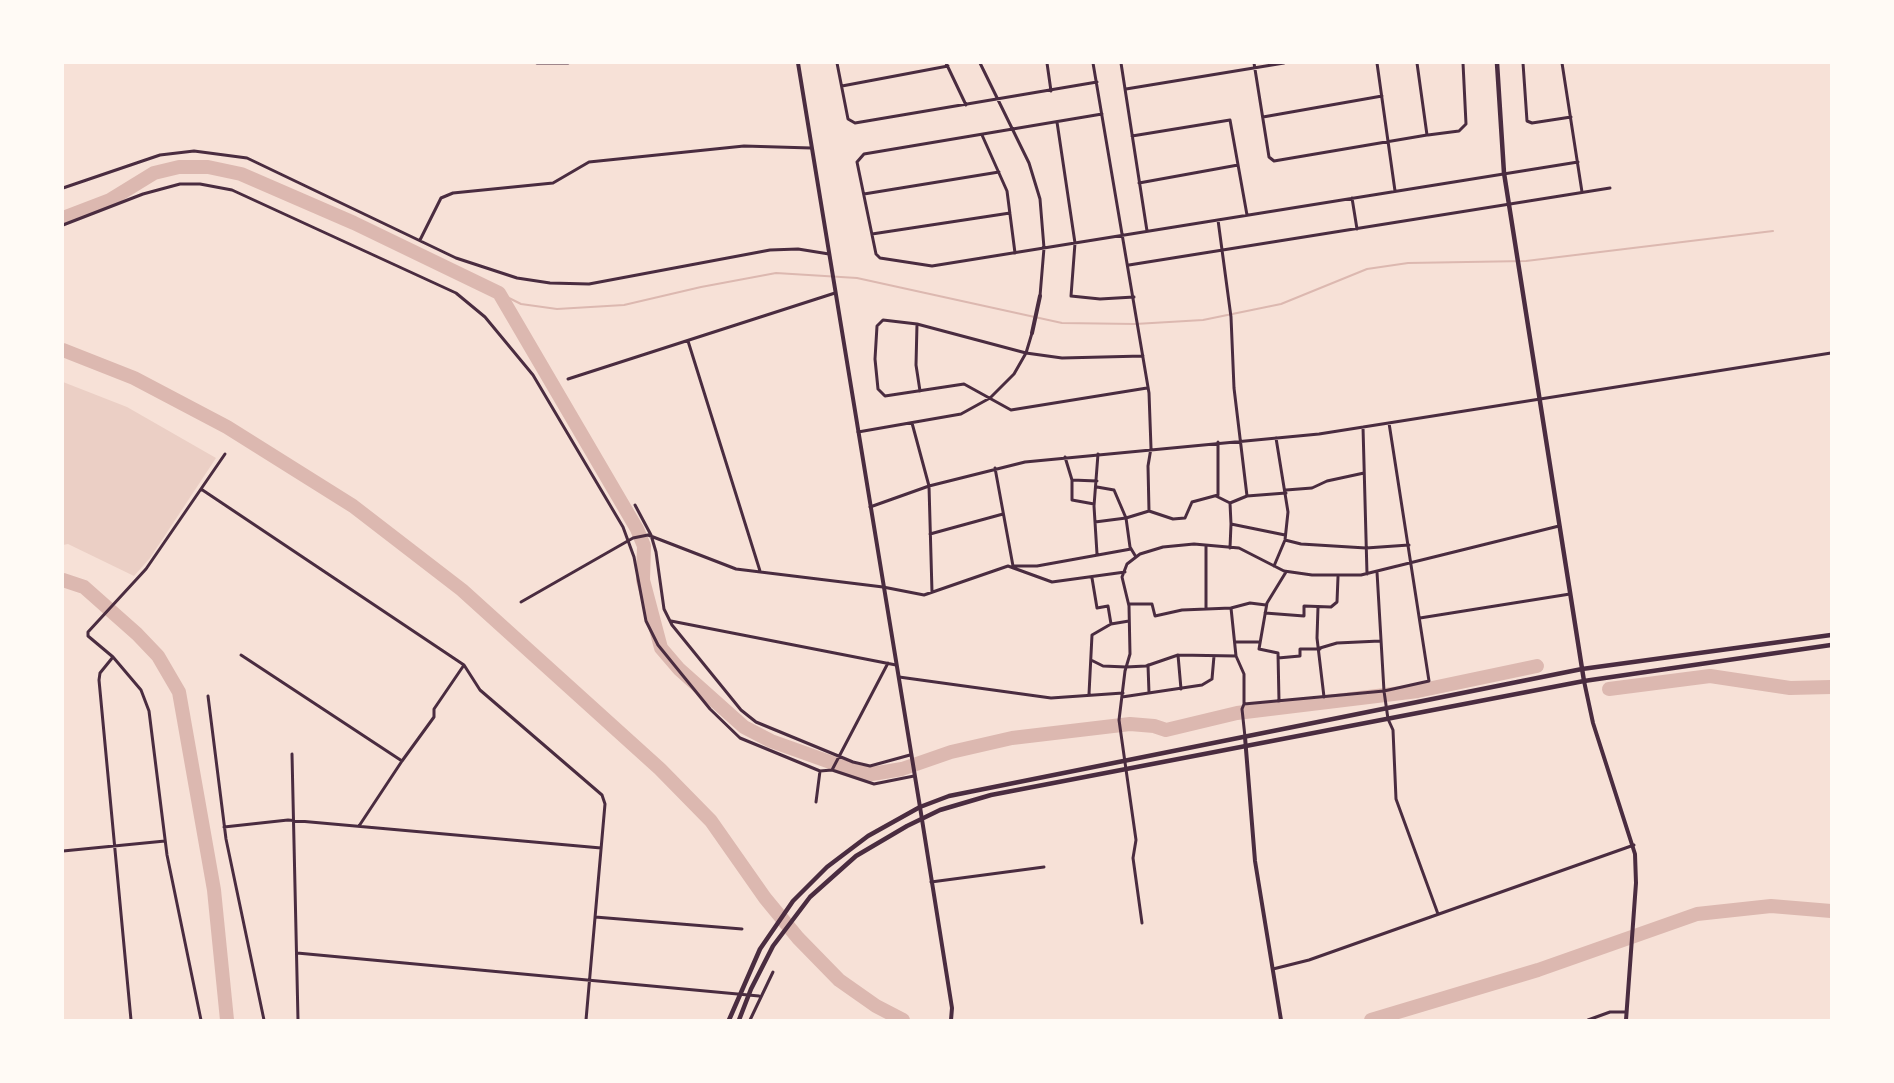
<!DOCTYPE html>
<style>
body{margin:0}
#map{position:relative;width:1894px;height:1083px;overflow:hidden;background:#f7e1d7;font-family:"Work Sans",sans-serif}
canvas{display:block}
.frame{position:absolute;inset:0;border:64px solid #fffaf5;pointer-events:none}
</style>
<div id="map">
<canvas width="1894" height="1083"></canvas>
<div class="frame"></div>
</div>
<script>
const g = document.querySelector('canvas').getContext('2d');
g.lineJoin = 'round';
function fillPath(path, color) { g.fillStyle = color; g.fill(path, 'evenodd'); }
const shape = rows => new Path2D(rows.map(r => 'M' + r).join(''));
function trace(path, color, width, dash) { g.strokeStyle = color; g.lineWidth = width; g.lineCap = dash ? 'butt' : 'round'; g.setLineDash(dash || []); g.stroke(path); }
fillPath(shape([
 [63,382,127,407,216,458,150,558,134,576,68,544,63,545]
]), '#ebcfc5');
trace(shape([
 [499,293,521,304,557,309,624,305,701,287,776,273,857,278,1062,323,1135,324,1203,320,1281,304,1367,269,1408,263,1526,261,1773,231]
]), '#dcb8b0', 2);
trace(shape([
 [63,218,110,200,154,173,179,167,208,167,241,174,354,223,499,293,637,529,644,546,643,580,661,648,679,669,744,727,771,741,858,772,872,774,902,769,951,752,1012,738,1130,724,1154,726,1166,730,1237,713,1418,691,1537,666],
 [63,350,134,378,227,427,353,506,462,590,660,769,711,821,765,898,798,938,839,980,876,1006,903,1020],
 [63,580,84,587,137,634,158,656,179,692,214,890,227,1020],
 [1609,689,1710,676,1790,688,1831,687],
 [1371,1020,1538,970,1697,914,1771,906,1831,911]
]), '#dcb8b0', 14);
trace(shape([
 [537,63,568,63],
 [837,63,848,119,855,123,1097,82],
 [946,63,966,105],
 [980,63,1029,163,1040,199,1044,248,1040,296],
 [1047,63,1051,91],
 [1093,63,1149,393,1151,448,1148,466,1149,511],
 [1121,63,1147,231],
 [1254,63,1269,157,1274,161,1427,135,1417,63],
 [1377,63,1395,191],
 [1523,63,1527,121,1532,123,1571,117],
 [1562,63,1582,192],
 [842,86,948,66],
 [1126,89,1284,63],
 [1102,114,864,154,857,162,876,254,880,258,932,266,1578,162],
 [1263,117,1382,96],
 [1057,122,1075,243,1071,296,1100,299,1134,297],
 [982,135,1007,191,1015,253],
 [1428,135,1459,131,1466,124,1463,63],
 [1132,136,1230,120,1247,215],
 [1139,183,1238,165],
 [63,188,160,155,194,151,247,158,456,258,517,278,550,283,589,284,770,250,798,249,829,254],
 [864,194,999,172],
 [1352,198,1357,229],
 [1218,220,1231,317,1234,388,1247,496,1286,493],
 [63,225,143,194,180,184,200,184,232,190,456,293,485,317,533,375,623,527,634,557,646,621,658,645,710,709,740,738,820,771,832,770,874,784,914,776],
 [872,234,1010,213],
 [420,240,441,198,453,193,553,183,589,162,744,146,811,148],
 [1129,265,1610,188],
 [917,324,916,365,920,391],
 [688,341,760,571],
 [1143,356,1062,358,1026,353,917,324,883,320,877,326,875,359,878,389,885,396,964,384,1011,410,1147,388],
 [568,379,835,293],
 [912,423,929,486,932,592],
 [1363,427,1367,574],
 [858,432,961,414,990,398,1014,374,1026,353,1032,333],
 [1065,457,1072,480,1072,500,1094,504],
 [995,468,1013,566],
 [1072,480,1097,481],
 [201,489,464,665,480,690,602,795,605,804,586,1020],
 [1286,490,1312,488,1327,481,1364,473],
 [1216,496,1230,503,1231,524],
 [1230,503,1247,496],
 [635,505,651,535,656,552,664,609,672,625,741,710,756,722,853,762,870,766,910,755],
 [870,507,929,486,1025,462,1319,434,1831,353],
 [1095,522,1126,518,1114,490,1097,487],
 [930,534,1003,514],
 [1285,540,1301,544,1366,548,1409,545],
 [1206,546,1206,609],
 [1230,548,1231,524,1285,535],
 [1097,554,1094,506,1098,454],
 [1136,557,1130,547,1126,518,1149,511,1173,519,1185,518,1192,502,1218,495,1218,442],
 [1013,566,1037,566,1131,549],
 [1274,566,1285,540,1288,512,1276,438],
 [1377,572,1384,691,1388,719,1393,730,1396,799,1438,914],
 [1092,578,1097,608,1108,606,1111,624],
 [521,602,633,538,648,535,736,569,883,587,924,595,1008,566,1052,582,1125,572],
 [1129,604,1152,604,1155,616,1182,610,1231,608,1236,656],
 [1318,607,1317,638,1324,697],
 [1231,608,1250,603,1266,605],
 [1265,613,1304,616,1304,606,1331,607,1337,602,1338,577],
 [1420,618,1570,594],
 [671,621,896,665],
 [1235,642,1260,642],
 [1320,648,1337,643,1380,641],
 [241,655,402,761,359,826],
 [1178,655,1181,689],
 [113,657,141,690,149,711,167,855,201,1020],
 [1278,658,1300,656,1300,649,1320,649],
 [1091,660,1103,666,1126,667,1146,666,1178,655,1236,656,1244,674,1244,704],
 [1148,665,1149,693],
 [899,677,1051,698,1123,693],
 [1089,694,1092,635,1111,624,1129,621],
 [208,696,226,839,264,1020],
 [1122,697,1202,685,1212,679,1214,656],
 [1279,701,1278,653,1259,649,1267,603,1286,572],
 [1245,737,1242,709,1244,704,1384,691,1429,681,1389,423],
 [292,754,298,1020],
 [402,761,434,717,434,709,464,665],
 [832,770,888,663],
 [816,802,820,771],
 [224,827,288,820,601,848],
 [63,851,165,841],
 [931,882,1044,867],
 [595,917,742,929],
 [1142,923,1133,858,1136,840,1119,720,1125,671,1130,654,1129,606,1122,577,1127,564,1140,554,1163,547,1194,544,1239,548,1284,571,1312,575,1361,575,1559,526],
 [297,953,759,996],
 [1273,969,1309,960,1634,845],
 [131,1020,99,680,100,673,113,657,88,636,88,632,146,569,225,454],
 [750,1020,773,972],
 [1588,1020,1610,1012,1626,1012]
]), '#4a2c40', 3);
trace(shape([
 [798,63,920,807,952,1008,951,1020],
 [1032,333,1040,296],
 [1584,681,1593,723,1635,854,1636,883,1626,1020],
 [1245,737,1255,861,1281,1020]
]), '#4a2c40', 4);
trace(shape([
 [1497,63,1504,173,1584,681],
 [729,1020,760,949,793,901,827,867,868,836,920,807,949,796,1582,669,1831,635],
 [739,1020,751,989,773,946,810,897,856,856,907,826,940,810,991,795,1584,681,1831,645]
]), '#4a2c40', 4.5);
</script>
